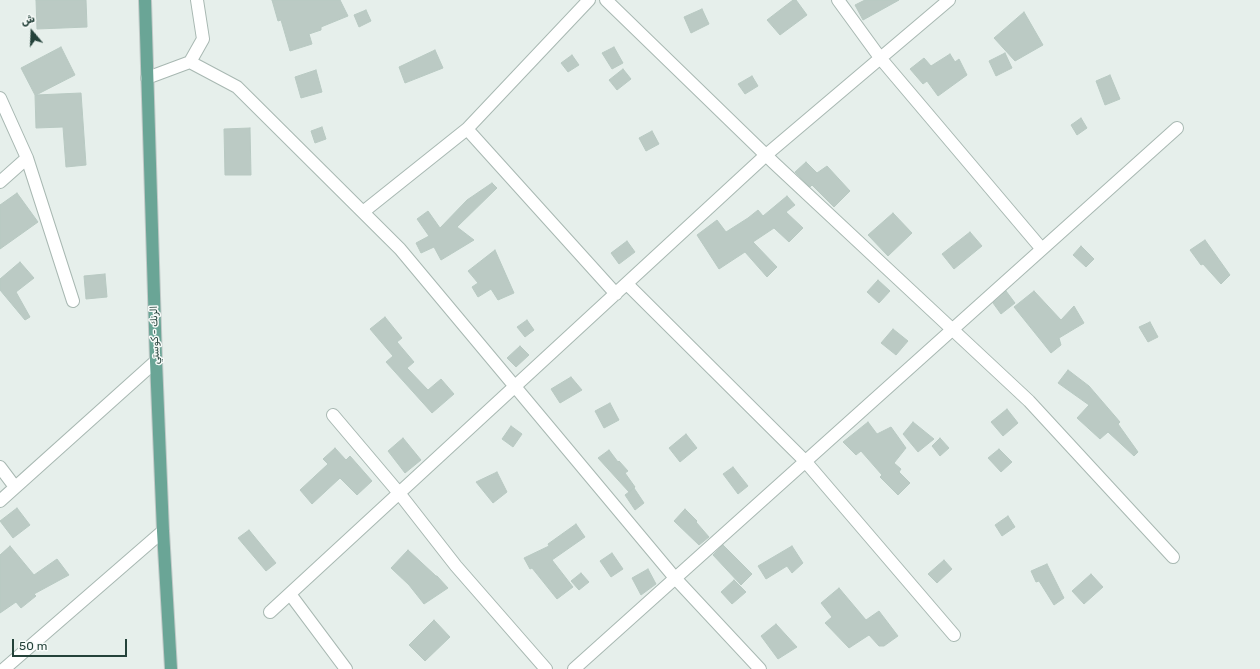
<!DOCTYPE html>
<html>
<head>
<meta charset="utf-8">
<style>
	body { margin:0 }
	#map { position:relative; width:1260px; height:669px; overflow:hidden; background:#e6efeb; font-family:Rubik,"Noto Naskh Arabic",sans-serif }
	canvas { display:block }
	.north { position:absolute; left:12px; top:12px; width:40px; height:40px; -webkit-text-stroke:3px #f7fbf9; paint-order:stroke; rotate:341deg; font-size:11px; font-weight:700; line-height:16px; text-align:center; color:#24423a }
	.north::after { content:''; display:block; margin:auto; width:14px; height:18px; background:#24423a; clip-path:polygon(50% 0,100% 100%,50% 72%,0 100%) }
	.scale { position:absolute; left:12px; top:639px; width:115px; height:18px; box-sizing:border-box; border:2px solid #24423a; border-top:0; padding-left:5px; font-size:12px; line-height:14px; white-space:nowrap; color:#24423a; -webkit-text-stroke:3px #f7fbf9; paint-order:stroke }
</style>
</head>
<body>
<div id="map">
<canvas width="1260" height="669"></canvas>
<div class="north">ش</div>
<div class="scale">50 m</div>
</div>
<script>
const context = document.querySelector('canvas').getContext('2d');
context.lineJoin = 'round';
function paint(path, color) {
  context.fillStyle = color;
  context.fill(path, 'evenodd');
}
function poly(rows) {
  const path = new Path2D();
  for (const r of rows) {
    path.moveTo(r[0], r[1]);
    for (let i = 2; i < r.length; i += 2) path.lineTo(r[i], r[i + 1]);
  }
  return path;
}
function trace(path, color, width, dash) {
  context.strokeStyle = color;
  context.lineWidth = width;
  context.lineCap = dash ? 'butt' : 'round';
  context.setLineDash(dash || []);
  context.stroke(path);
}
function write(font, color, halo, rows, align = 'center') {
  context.font = font + ' Rubik,"Noto Naskh Arabic",sans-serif';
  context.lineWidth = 3;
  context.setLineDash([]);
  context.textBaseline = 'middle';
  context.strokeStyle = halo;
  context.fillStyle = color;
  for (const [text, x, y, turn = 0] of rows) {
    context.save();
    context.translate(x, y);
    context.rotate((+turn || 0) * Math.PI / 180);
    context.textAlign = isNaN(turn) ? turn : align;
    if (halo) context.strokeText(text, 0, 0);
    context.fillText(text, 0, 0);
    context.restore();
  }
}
const building = poly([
	[36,0,86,0,87,27,37,29,36,0],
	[272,0,340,0,348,16,321,27,321,30,309,34,312,44,290,51,281,20,278,21,272,0],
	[793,0,796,0,807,15,780,35,767,20,793,0],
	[865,0,899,0,863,20,855,5,865,0],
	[702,9,709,24,691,33,684,17,702,9],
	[366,10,371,21,359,27,354,15,366,10],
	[1024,12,1043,45,1015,61,994,38,1024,12],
	[61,47,75,75,36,95,81,93,86,165,66,167,63,127,36,128,35,95,21,68,61,47],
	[614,47,623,63,612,69,602,53,614,47],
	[435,50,443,68,405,83,399,67,435,50],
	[1005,53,1012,68,996,76,989,61,1005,53],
	[950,54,955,62,959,59,967,75,938,96,927,81,923,84,910,69,924,58,931,66,950,54],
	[572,55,579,65,568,72,561,63,572,55],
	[623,69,631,79,617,90,609,80,623,69],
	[316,70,322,92,301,98,295,77,316,70],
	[1110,75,1120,99,1105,105,1096,81,1110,75],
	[752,76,758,86,745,94,738,84,752,76],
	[1081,118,1087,128,1077,135,1071,125,1081,118],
	[322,127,326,139,315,143,311,131,322,127],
	[250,128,251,175,225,175,224,129,250,128],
	[652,131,659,144,646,151,639,138,652,131],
	[806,162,817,173,827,166,850,191,834,207,812,185,810,187,795,172,806,162],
	[492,183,497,188,457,227,474,240,441,260,434,247,421,253,416,243,429,236,417,219,428,211,440,228,467,200,492,183],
	[17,193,38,222,0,249,0,205,17,193],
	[787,196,795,205,786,212,803,228,789,242,774,228,753,242,777,267,767,277,745,252,719,269,697,235,717,220,726,232,748,218,758,210,763,216,787,196],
	[893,213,912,233,888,256,868,235,893,213],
	[970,232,982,246,954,269,942,254,970,232],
	[1205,240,1230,275,1221,284,1203,264,1201,265,1190,250,1205,240],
	[627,241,635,252,619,264,611,253,627,241],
	[1081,246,1094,259,1086,267,1073,255,1081,246],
	[495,250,514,293,498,300,491,289,478,297,472,287,478,283,468,271,495,250],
	[20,262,34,278,16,292,30,317,25,320,0,290,0,279,20,262],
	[105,274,107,297,86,299,84,276,105,274],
	[878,280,890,291,879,303,867,292,878,280],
	[1006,291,1015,303,1001,314,993,303,1006,291],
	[1034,291,1061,320,1074,306,1084,323,1059,338,1061,345,1051,353,1014,307,1034,291],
	[385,317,402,338,397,342,414,362,407,368,428,390,441,379,454,394,432,413,386,362,393,356,370,329,385,317],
	[527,320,534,330,525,337,517,327,527,320],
	[1150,322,1158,337,1148,342,1139,327,1150,322],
	[893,329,908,341,896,355,881,343,893,329],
	[520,346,529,355,516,367,507,358,520,346],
	[1068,370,1089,386,1120,422,1118,424,1138,452,1134,456,1108,432,1100,439,1077,418,1089,405,1058,383,1068,370],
	[571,377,582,390,560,403,551,389,571,377],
	[610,403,619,420,604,428,595,411,610,403],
	[1007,409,1018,423,1003,436,991,422,1007,409],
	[868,422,877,434,891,427,906,448,894,463,901,469,899,472,910,483,898,495,880,477,882,475,861,451,856,455,843,442,868,422],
	[913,422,934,439,918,452,903,434,913,422],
	[511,426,522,434,513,447,502,439,511,426],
	[686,434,697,448,680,462,669,448,686,434],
	[403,438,421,460,405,473,388,451,403,438],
	[940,438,949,448,940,456,932,446,940,438],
	[335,448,346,460,350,456,372,481,357,495,340,478,312,504,300,490,328,464,323,459,335,448],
	[999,449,1012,462,1001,472,988,458,999,449],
	[609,450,618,462,619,461,628,471,625,473,635,487,629,492,598,458,609,450],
	[733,467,748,486,738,494,723,474,733,467],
	[497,472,507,492,493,503,476,482,497,472],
	[634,488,644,503,635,510,625,495,634,488],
	[17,508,30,525,13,538,0,521,17,508],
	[685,509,697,521,696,522,709,537,699,545,674,521,685,509],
	[1008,516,1015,527,1002,536,995,525,1008,516],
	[576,524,585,537,552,560,573,587,557,599,532,568,530,569,524,558,549,546,548,544,576,524],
	[249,530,276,563,266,571,238,538,249,530],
	[723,545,752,574,741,585,713,555,723,545],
	[10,546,34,575,57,559,69,575,34,594,36,596,21,608,16,602,0,613,0,555,10,546],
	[792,546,803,563,792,573,787,566,766,579,758,566,792,546],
	[408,550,436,576,437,576,448,588,424,604,409,585,391,568,408,550],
	[612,553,623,569,611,577,600,561,612,553],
	[944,560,952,569,937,583,928,574,944,560],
	[1047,564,1064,598,1054,605,1039,581,1036,582,1031,571,1047,564],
	[648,569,656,584,641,595,632,578,648,569],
	[581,573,589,582,579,590,571,581,581,573],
	[1091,574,1103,587,1084,604,1072,591,1091,574],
	[734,580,746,592,732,604,721,592,734,580],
	[839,588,866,620,879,611,898,636,884,646,879,646,869,635,849,648,825,623,832,617,821,603,839,588],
	[434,620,450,637,425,661,409,645,434,620],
	[776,624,797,647,778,659,761,636,776,624]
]);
const minor = poly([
	[606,0,774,163,1029,401,1173,557],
	[838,0,881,59,1041,248],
	[190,62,237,87,400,249,675,578,760,669],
	[147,78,190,62,203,39,197,0],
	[0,98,27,158,73,301],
	[467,129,616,294],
	[0,182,27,158],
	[363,212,467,129,589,0],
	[627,284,805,461,954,635],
	[333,415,399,493,456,566,546,669],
	[0,467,15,487],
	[0,501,156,361],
	[290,594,346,669],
	[270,612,766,155,949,0],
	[4,669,163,531],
	[574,669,1177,128]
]);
const major = poly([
	[145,0,156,361,163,531,171,669]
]);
const streetNames = [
	["الرنك - كوستي",155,335,-92]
];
paint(building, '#bbcac4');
trace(building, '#b8c9c2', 1);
trace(minor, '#a8b8b2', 14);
trace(major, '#c2cac8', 14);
trace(minor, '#fff', 12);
trace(major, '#6aa596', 12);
write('10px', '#24423a', '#f7fbf9', streetNames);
</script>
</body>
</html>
